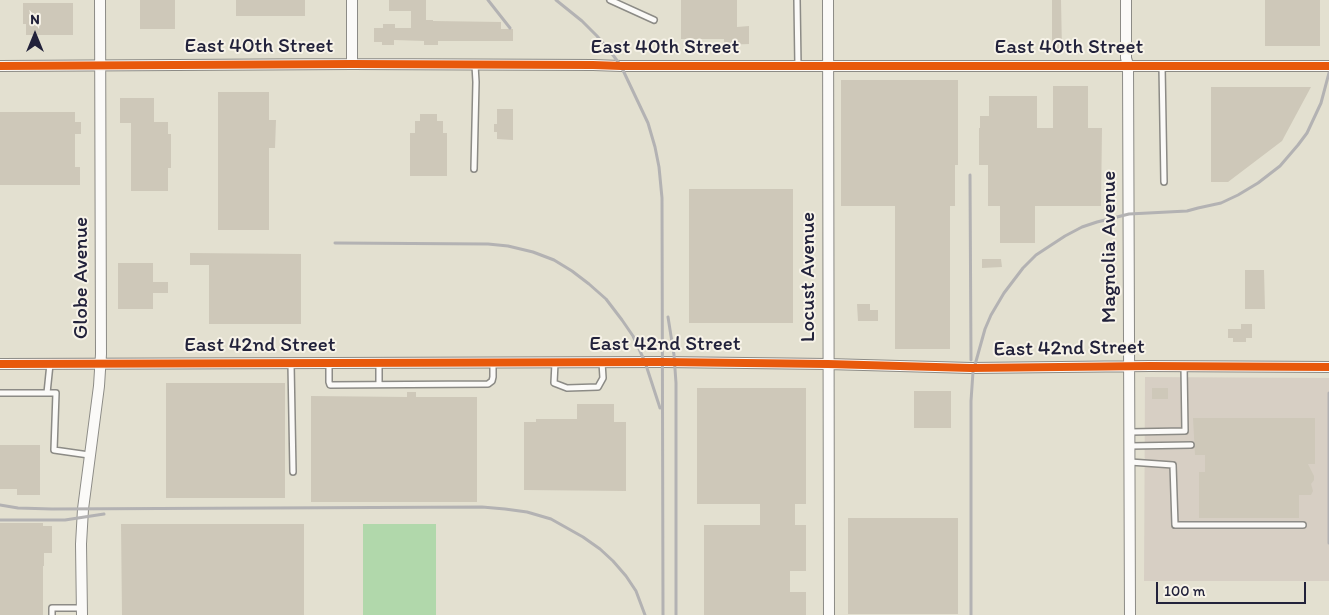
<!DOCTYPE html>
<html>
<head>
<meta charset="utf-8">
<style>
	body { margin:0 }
	#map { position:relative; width:1329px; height:615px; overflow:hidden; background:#e3e0d0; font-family:Itim,sans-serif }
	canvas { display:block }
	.north { position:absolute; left:10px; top:10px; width:50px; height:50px; -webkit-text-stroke:4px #f7f3e8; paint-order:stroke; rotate:0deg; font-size:14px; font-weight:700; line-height:20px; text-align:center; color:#22223b }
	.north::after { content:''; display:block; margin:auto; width:18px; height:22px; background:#22223b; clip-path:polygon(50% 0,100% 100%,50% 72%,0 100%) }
	.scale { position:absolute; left:1156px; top:582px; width:150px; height:22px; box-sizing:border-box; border:2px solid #22223b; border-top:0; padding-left:6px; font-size:15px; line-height:18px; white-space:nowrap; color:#22223b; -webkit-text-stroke:4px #f7f3e8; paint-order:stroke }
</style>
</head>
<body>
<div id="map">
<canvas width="1329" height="615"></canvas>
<div class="north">N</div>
<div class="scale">100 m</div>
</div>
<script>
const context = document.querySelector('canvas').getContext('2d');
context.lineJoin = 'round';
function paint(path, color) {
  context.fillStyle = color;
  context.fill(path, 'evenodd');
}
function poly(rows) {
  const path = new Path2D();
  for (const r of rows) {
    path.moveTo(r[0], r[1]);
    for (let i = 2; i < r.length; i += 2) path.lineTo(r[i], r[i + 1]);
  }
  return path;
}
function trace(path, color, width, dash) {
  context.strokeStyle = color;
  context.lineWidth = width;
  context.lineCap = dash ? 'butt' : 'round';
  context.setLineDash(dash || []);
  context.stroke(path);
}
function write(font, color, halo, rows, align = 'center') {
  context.font = font + ' Itim,sans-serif';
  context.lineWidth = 4;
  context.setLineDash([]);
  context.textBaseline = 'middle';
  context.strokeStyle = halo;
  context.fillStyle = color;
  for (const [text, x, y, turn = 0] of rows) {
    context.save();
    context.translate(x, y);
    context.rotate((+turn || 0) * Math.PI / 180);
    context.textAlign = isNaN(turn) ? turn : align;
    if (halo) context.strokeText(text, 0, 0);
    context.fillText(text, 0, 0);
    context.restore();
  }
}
const industrial = poly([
	[1145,377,1329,378,1329,581,1144,581]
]);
const green = poly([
	[363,524,436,524,436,615,363,615]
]);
const building = poly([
	[140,0,175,0,175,29,140,29],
	[236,0,305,0,305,16,236,16],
	[389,0,426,0,426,20,433,20,433,21,501,22,501,29,513,29,513,41,438,41,438,45,424,45,424,41,394,40,394,45,382,45,382,42,374,42,374,28,383,28,383,24,395,24,395,28,411,28,411,11,389,11],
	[681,0,737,0,737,27,749,26,749,44,724,45,724,39,681,39],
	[1052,0,1061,0,1062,50,1052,50],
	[1265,0,1320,0,1320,46,1265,46],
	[23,3,73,3,73,35,26,35,26,24,23,24],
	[841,80,958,80,958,165,955,165,955,206,950,206,950,349,895,349,895,206,841,206],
	[1053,86,1088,86,1088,128,1102,128,1101,206,1035,206,1035,243,1000,243,1000,206,988,206,988,165,979,165,979,128,980,128,980,116,989,116,989,96,1037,96,1037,128,1053,128],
	[1211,87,1311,87,1282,141,1228,182,1211,182],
	[218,92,269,92,269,120,276,120,275,148,269,148,269,230,218,230],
	[120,98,154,98,154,122,168,122,168,134,171,134,171,168,168,168,168,191,131,191,131,123,120,123],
	[497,109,513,109,513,140,497,139,497,132,494,132,494,124,497,124],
	[0,112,75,112,75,122,81,122,81,134,75,134,75,167,80,167,80,185,0,185],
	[420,114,437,114,437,121,443,121,443,133,447,133,447,176,410,176,410,133,415,133,415,121,420,121],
	[689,189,793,189,793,323,689,323],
	[190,253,301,254,301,324,209,324,209,265,190,265],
	[982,259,1001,259,1002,267,982,268],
	[118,263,153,263,153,282,168,282,168,293,153,293,153,309,118,309],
	[1245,270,1264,270,1265,309,1245,309],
	[857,304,870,304,870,310,878,310,878,321,858,321],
	[1241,324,1252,324,1252,338,1246,338,1246,342,1233,342,1233,338,1228,338,1228,329,1241,329],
	[166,383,285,383,285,498,166,498],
	[697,388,806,388,806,504,795,504,795,525,806,525,806,571,790,571,790,592,806,592,806,615,704,615,704,525,760,525,760,504,697,504],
	[1152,388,1168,388,1168,399,1152,399],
	[914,391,951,391,951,428,914,428],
	[407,392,416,392,416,397,477,397,477,502,311,502,311,396,407,397],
	[577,404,614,404,614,422,626,422,626,491,524,490,524,422,536,422,536,419,577,419],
	[1193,418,1315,418,1315,464,1308,464,1314,476,1314,480,1311,484,1313,491,1311,495,1299,495,1299,518,1199,518,1199,472,1205,472,1205,455,1195,455],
	[0,445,40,445,40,495,17,495,17,489,0,489],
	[848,518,958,518,958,614,848,614],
	[0,523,43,523,43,526,52,526,52,553,44,553,44,566,43,566,43,615,0,615],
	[121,524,304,524,304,615,122,615]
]);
const service = poly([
	[610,0,654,20],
	[797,0,798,66],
	[1162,66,1164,182],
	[474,169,476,82,475,65],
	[329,363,329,382,330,385,488,384,492,381,493,377,493,363],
	[555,363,554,383,567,388,598,387,603,378,602,362],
	[291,364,293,472],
	[379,384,379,363],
	[0,393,56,393,54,450,89,455],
	[47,393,50,364],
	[1130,432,1185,431,1184,366],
	[1130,446,1191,445],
	[1130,462,1173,465,1175,525,1303,525],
	[52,615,52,608,82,608]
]);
const minor = poly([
	[828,0,829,615],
	[1126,0,1126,58,1128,65,1130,615],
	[352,64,352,0],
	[0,66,352,64,593,65,621,66,1329,66],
	[0,364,663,362,828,364,971,368,1150,366,1329,367],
	[82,615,81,544,83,509,99,386,101,354,100,0]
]);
const rail = poly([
	[488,0,510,28],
	[556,0,582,21,597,36,610,51,621,66,648,123,655,147,659,167,662,198,663,615],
	[970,175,971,360],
	[335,243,488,244,508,246,533,252,554,260,572,271,589,284,606,299,622,320,633,336,645,362,660,408],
	[668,317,674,355,676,383,676,615],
	[1329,393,1329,543],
	[0,505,18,508,52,509,482,507,505,509,527,512,551,519,583,537,600,549,613,561,626,576,636,591,645,615],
	[0,520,65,520,104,514],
	[971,615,971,401,973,372,985,329,991,315,1004,293,1023,268,1036,255,1065,236,1082,227,1097,222,1129,214,1187,211,1198,208,1221,203,1238,195,1258,183,1280,166,1298,145,1307,133,1321,103,1329,73]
]);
const cycleway = poly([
	[0,66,352,64,593,65,621,66,1329,66],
	[0,364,663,362,828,364,971,368,1150,366,1329,367]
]);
const streetNames = [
	["East 40th Street",259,47],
	["East 40th Street",665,48],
	["East 40th Street",1069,48],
	["Magnolia Avenue",1110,247,-90],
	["Locust Avenue",809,277,-90],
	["Globe Avenue",82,278,-90],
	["East 42nd Street",665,345],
	["East 42nd Street",260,346],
	["East 42nd Street",1069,349,-1]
];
paint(industrial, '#d7cfc4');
paint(green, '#b1d8ab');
paint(building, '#cec8b9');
trace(service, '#8c8b86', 8);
trace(minor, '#8c8b86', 12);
trace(service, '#fbfaf8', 5);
trace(minor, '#fbfaf8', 10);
trace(rail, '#b3b2b3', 3);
trace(cycleway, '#e8590c', 8);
write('21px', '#22223b', '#f7f3e8', streetNames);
</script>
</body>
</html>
